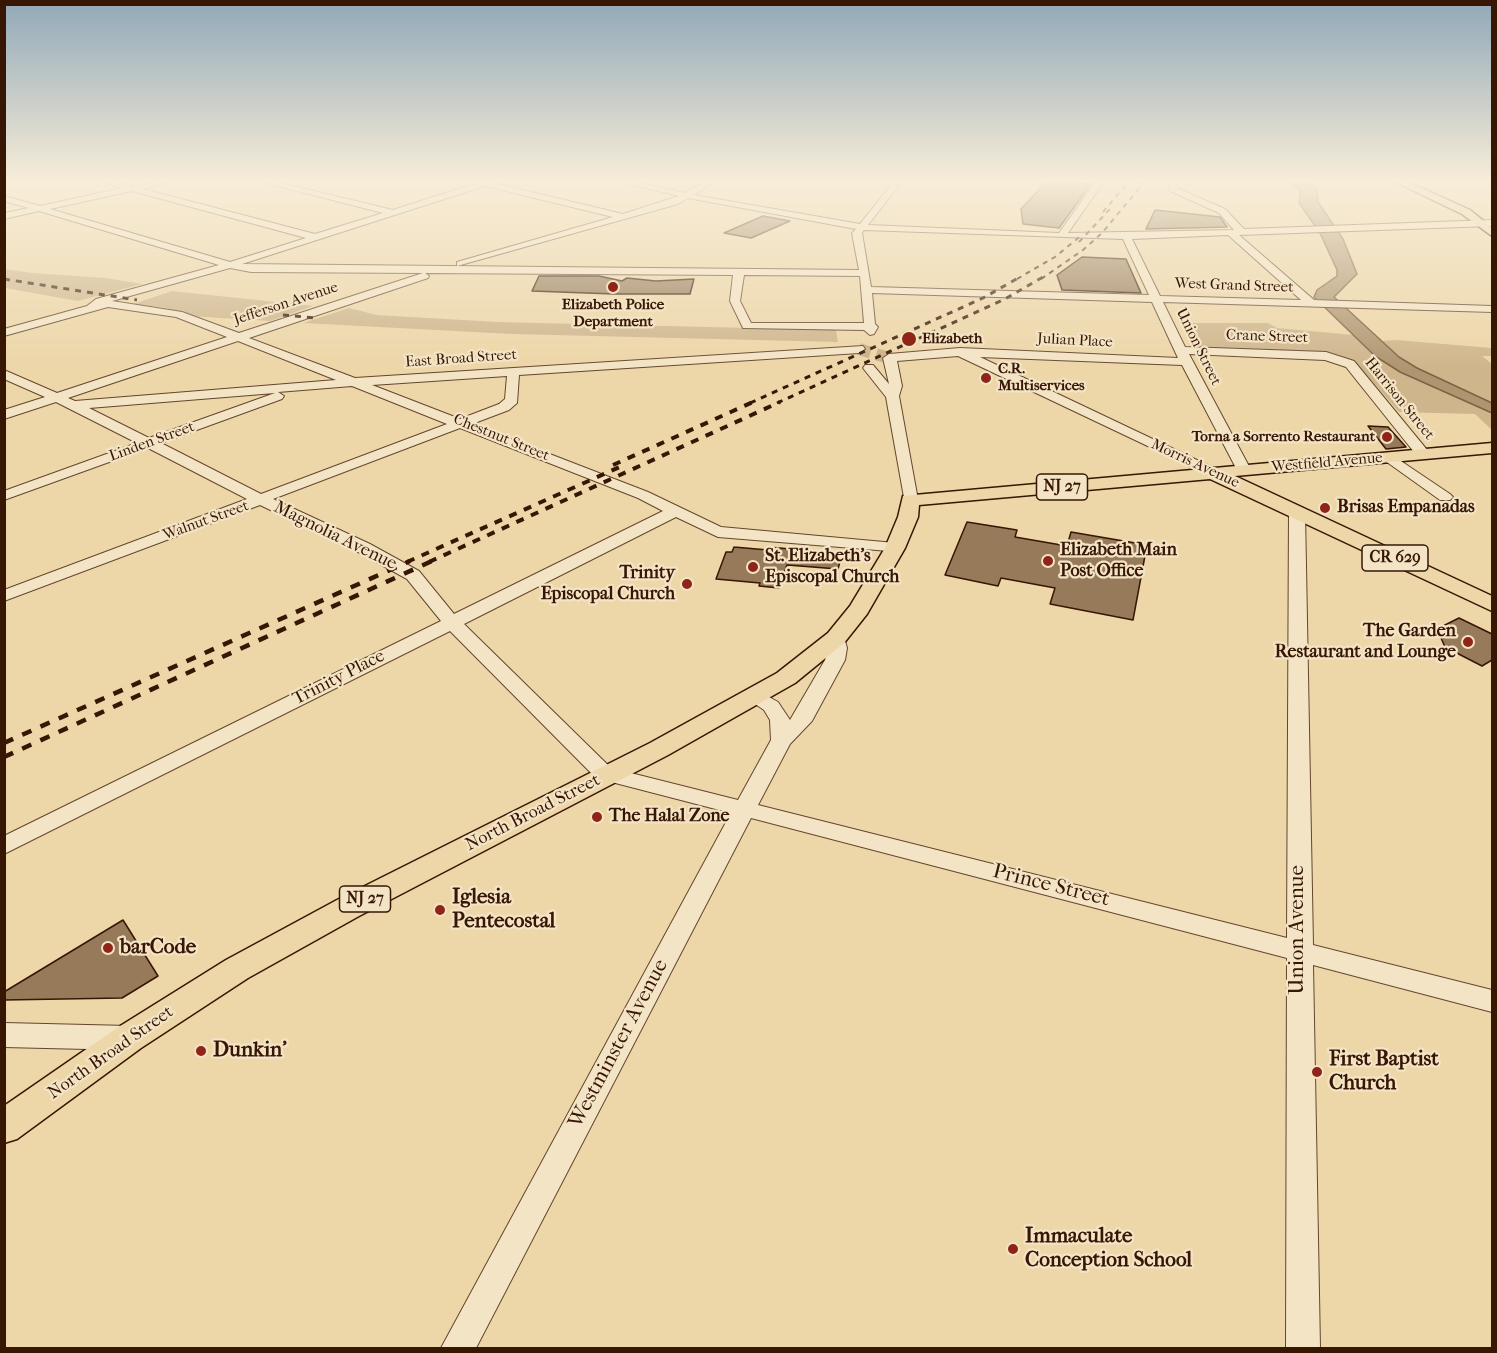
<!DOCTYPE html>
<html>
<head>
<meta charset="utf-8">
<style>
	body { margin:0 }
	#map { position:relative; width:1497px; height:1353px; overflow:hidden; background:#edd6a8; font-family:"IM FELL French Canon",serif }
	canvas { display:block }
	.frame { position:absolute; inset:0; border:6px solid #371604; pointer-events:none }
</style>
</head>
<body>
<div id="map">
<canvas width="1497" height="1353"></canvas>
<div class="frame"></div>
</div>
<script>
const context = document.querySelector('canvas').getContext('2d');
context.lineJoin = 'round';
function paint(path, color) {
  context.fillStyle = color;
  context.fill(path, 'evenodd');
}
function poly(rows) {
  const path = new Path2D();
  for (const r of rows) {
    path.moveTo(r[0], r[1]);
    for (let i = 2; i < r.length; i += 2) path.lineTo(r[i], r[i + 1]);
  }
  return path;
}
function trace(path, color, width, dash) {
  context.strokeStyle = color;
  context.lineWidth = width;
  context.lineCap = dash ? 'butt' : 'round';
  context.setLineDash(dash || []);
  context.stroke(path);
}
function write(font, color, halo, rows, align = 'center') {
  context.font = font + ' "IM FELL French Canon",serif';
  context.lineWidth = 4.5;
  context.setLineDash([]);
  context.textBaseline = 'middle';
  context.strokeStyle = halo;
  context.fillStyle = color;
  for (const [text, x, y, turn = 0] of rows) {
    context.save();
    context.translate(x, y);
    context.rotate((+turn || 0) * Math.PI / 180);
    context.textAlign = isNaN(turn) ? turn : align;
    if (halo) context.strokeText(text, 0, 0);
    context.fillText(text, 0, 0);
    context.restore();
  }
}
const green = poly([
	[4,269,32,273,106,278,142,284,78,301,5,288],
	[172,291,313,306,270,321,189,316,167,308,133,304],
	[349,308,377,315,497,322,836,330,838,342,512,334,303,323],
	[1180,323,1268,323,1277,328,1354,335,1375,356,1492,413,1492,430,1475,414,1399,412,1365,373,1347,358,1334,355,1199,349],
	[1396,340,1492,348,1492,356,1482,356,1492,364,1492,403,1417,368,1399,357,1382,341]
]);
const water = poly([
	[1284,180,1303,180,1317,190,1318,202,1343,239,1357,274,1334,297,1399,357,1417,368,1492,403,1492,413,1400,372,1375,356,1314,297,1317,290,1337,276,1337,270,1320,233,1299,203,1300,190,1284,180]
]);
const building = poly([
	[1048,180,1091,184,1059,228,1023,224,1021,209,1048,180],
	[1155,210,1220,217,1227,227,1146,229,1155,210],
	[763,216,790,221,751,238,724,233,763,216],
	[1082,257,1126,259,1141,293,1062,290,1057,275,1082,257],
	[539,276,599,276,622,281,627,278,656,281,694,279,690,294,614,294,532,291,539,276],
	[1368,426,1388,427,1406,447,1386,449,1368,426],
	[967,522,1017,530,1015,537,1067,546,1071,532,1147,545,1133,620,1050,604,1055,588,1001,578,998,586,945,575,967,522],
	[734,547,768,550,769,547,842,554,838,569,787,565,779,588,759,586,760,583,716,579,726,552,732,552,734,547],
	[1459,618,1492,634,1492,660,1482,666,1445,647,1437,629,1459,618],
	[123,920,158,976,122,998,4,1000,4,992,123,920]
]);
const minorTunnel = poly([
	[859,349,889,358]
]);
const minor = poly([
	[96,180,109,180,132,186,176,180,143,189,315,234,383,213,254,180,268,180,393,210,486,180,498,180,494,183,623,214,679,196,613,180,628,180,685,193,707,180,717,180,694,195,860,224,895,180,903,180,868,225,1059,233,1097,180,1105,180,1068,233,1234,230,1219,213,1170,191,1169,180,1183,180,1176,183,1177,188,1225,209,1244,229,1492,220,1492,226,1239,235,1314,300,1492,306,1492,312,1163,302,1185,347,1326,352,1354,361,1428,451,1430,454,1428,457,1423,458,1418,457,1346,367,1325,360,1189,354,1251,470,1244,474,1237,470,1182,365,980,357,1218,470,1220,473,1218,476,1213,477,958,356,897,361,902,386,899,396,918,500,910,505,905,503,886,397,863,368,865,365,873,365,889,384,883,358,889,354,960,348,1178,358,1152,302,872,293,875,324,878,327,874,334,870,335,864,330,743,328,730,301,733,275,425,273,429,276,428,278,249,338,355,378,863,346,865,349,859,353,519,375,517,403,509,410,472,424,648,492,721,527,895,543,903,548,901,552,718,537,676,517,464,624,611,768,738,800,771,740,770,720,764,710,745,697,748,693,755,691,762,693,778,702,790,720,825,660,829,648,827,638,836,632,843,634,847,648,845,660,812,721,790,744,758,805,1287,938,1289,512,1297,507,1303,509,1305,512,1313,945,1492,990,1492,1012,1313,965,1320,1348,1286,1348,1287,958,751,818,476,1348,441,1348,731,813,596,778,450,631,4,854,4,836,441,621,407,579,358,552,260,505,4,601,4,590,247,499,148,448,4,500,4,491,137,443,56,402,4,419,4,410,45,397,4,379,4,370,57,393,227,337,176,317,108,307,4,336,4,329,87,306,96,299,219,265,39,211,4,219,4,213,29,208,4,201,4,196,40,206,122,188,96,180],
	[485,186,613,217,457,262,457,266,678,204,688,198,856,229,852,233,859,270,242,264,485,186],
	[132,191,306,238,230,262,50,209,132,191],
	[864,230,1123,239,1149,295,871,287,862,233,864,230],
	[1228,235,1301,300,1160,296,1132,239,1228,235],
	[230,268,251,272,423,273,239,333,182,312,112,301,230,268],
	[744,275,860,276,864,323,751,323,740,301,744,275],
	[238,341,336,380,75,401,68,398,238,341],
	[507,376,505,399,499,404,460,419,372,385,507,376],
	[352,386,447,424,261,494,161,443,282,399,284,396,278,392,352,386],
	[275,393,149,438,89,408,275,393],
	[460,428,638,498,663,511,454,614,419,571,370,544,273,499,460,428],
	[1389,453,1450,494,1453,497,1450,500,1440,500,1384,460,1382,457,1389,453],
	[4,1023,129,1026,139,1030,143,1038,139,1046,129,1050,4,1047,4,1023]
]);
const major = poly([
	[1391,180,1404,180,1470,210,1492,228,1492,236,1462,214,1391,180],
	[1492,443,1492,453,1235,476,1492,596,1492,611,1210,479,919,505,918,517,905,548,867,614,844,643,795,683,668,755,359,916,248,978,141,1048,17,1139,4,1143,4,1106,117,1028,226,960,337,900,650,743,777,673,828,633,850,606,885,548,898,517,903,496,1492,443]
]);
const railFar3 = poly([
	[1103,212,1130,180],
	[1079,242,1112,207],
	[1017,279,1055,257,1083,234],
	[1041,279,1083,250,1102,233,1146,180]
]);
const railFar2 = poly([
	[4,279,137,300],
	[283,315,316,318],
	[750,403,983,298,1020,277],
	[777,403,1005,299,1043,277]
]);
const railFar1 = poly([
	[613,465,753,402],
	[407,562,622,466],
	[429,562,780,402]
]);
const rail = poly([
	[4,743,410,561],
	[4,757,432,561]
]);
const markers = [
	[613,287,6,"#8f2418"],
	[909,339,8,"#8f2418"],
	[986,378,6,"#8f2418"],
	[1387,437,6,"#8f2418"],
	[1325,508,6,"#8f2418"],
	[1048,561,6,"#8f2418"],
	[753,567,6,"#8f2418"],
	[687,584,6,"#8f2418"],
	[1468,642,6,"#8f2418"],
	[597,817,6,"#8f2418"],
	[440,910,6,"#8f2418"],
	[108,948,6,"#8f2418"],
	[201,1051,6,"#8f2418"],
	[1317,1072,6,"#8f2418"],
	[1013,1249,6,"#8f2418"]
];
const farStreetnames = [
	["West Grand Street",1234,286,2],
	["Jefferson Avenue",286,304,-18],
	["Crane Street",1267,337,2],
	["Julian Place",1075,341,3],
	["Union Street",1198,347,64],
	["East Broad Street",461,359,-4],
	["Harrison Street",1399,399,51],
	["Chestnut Street",501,438,22],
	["Linden Street",152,442,-20],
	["Westfield Avenue",1327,463,-5],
	["Morris Avenue",1195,464,25],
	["Walnut Street",206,521,-20]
];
const farPoinames = [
	["Elizabeth Police",613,305,"center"],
	["Department",613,322,"center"],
	["Elizabeth",922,339],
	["C.R.",998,369],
	["Multiservices",998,386],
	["Torna a Sorrento Restaurant",1375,437,"right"]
];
const shields = [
	[1062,487,51],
	[1395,558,66],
	[365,899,51]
];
const shieldNames = [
	["NJ 27",1062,487],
	["CR 629",1395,558],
	["NJ 27",365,899]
];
const poiNames = [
	["Brisas Empanadas",1337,508],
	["Elizabeth Main",1060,551],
	["Post Office",1060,572],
	["St. Elizabeth's",765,557],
	["Episcopal Church",765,578],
	["Trinity",675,574,"right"],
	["Episcopal Church",675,595,"right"],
	["The Garden",1456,632,"right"],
	["Restaurant and Lounge",1456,653,"right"],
	["The Halal Zone",609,817]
];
const streetNames = [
	["Magnolia Avenue",335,536,26],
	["Trinity Place",339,678,-27],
	["North Broad Street",533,813,-27],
	["North Broad Street",111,1053,-35]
];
const nearStreetnames = [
	["Prince Street",1051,886,14],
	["Union Avenue",1298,930,-90],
	["Westminster Avenue",619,1044,-62]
];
const nearPoinames = [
	["Iglesia",452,898],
	["Pentecostal",452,922],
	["barCode",120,948],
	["Dunkin'",213,1051],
	["First Baptist",1329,1060],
	["Church",1329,1084],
	["Immaculate",1025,1237],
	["Conception School",1025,1261]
];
paint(green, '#ceb58c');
paint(water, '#af9570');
trace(water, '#7f6245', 1.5);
paint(building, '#967a59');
trace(building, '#371604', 1.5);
trace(minorTunnel, '#c9b087', 12, [12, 6]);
trace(minor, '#64462d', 2);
trace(major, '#371604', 3);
paint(minor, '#f3e4c6');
paint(major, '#edd6a8');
trace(railFar3, '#371604', 2, [5, 5]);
trace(railFar2, '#371604', 3, [6, 6]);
trace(railFar1, '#371604', 4, [8, 8]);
trace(rail, '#371604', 4.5, [10, 10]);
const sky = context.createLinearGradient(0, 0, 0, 369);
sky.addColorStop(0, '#91a8b8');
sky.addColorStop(0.49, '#f7edd8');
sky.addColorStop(1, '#f7edd800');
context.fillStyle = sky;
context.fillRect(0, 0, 1497, 369);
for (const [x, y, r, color] of markers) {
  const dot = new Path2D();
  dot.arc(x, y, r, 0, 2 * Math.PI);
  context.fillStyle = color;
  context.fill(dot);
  trace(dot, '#f3e4c6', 2);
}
write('15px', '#371604', '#f3e4c6', farStreetnames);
write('bold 15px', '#371604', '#f3e4c6', farPoinames, 'left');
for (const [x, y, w] of shields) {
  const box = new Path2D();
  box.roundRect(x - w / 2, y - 13, w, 26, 4.5);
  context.fillStyle = '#f3e4c6';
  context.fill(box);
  trace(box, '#371604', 1.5);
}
write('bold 16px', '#371604', null, shieldNames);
write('bold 18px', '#371604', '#f3e4c6', poiNames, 'left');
write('18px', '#371604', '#f3e4c6', streetNames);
write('21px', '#371604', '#f3e4c6', nearStreetnames);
write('bold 21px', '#371604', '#f3e4c6', nearPoinames, 'left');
</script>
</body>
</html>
